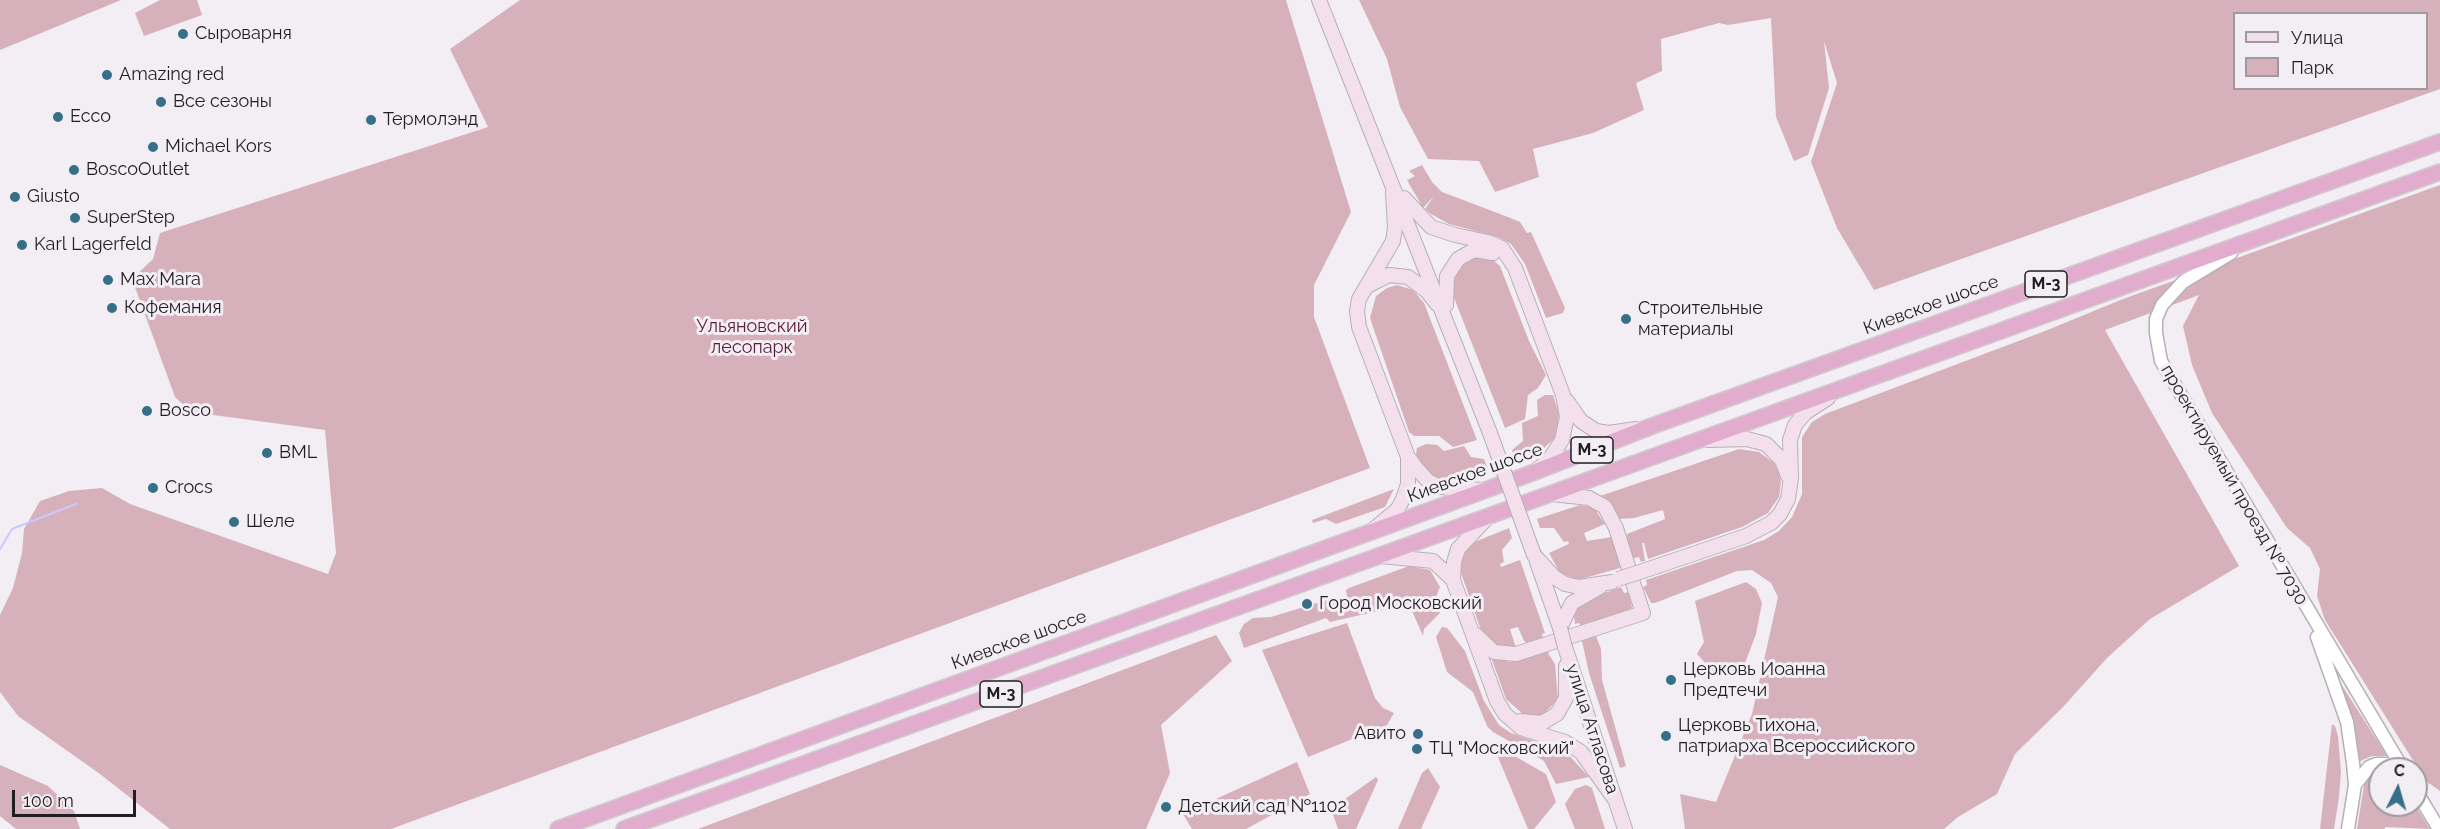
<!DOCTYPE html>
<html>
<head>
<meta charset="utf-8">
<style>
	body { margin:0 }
	#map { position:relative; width:2440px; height:829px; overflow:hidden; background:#f3edf4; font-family:Raleway,sans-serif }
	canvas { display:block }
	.legend { position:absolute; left:2233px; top:12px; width:195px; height:78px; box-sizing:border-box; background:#f3edf4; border:2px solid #9f9a9f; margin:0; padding:8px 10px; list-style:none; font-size:18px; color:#201e20 }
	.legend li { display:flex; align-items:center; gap:12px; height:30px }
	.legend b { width:30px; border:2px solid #9f9a9f }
	.north { position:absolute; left:2368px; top:757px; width:60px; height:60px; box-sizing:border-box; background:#f3edf4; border:2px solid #9f9a9f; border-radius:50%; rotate:5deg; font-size:16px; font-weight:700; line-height:24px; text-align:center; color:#201e20 }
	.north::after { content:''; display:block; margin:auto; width:21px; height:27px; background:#356f88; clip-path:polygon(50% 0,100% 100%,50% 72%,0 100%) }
	.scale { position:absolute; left:12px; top:790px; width:124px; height:27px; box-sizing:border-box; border:3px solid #201e20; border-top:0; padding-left:8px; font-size:18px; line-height:21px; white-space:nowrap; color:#201e20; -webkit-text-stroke:4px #f3edf4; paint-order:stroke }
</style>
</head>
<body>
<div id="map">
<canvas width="2440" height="829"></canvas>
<ul class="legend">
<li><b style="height:8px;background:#f4e0ed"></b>Улица</li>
<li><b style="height:16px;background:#d6b1bb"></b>Парк</li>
</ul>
<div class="north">С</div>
<div class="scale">100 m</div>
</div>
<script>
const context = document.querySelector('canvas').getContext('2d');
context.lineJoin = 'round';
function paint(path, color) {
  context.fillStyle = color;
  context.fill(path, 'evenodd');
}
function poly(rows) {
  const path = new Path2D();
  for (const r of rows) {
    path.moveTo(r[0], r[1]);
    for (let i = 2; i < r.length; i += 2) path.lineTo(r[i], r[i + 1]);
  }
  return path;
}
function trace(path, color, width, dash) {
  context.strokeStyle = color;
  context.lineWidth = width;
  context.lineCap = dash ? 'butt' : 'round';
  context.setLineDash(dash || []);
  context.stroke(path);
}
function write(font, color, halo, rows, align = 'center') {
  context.font = font + ' Raleway,sans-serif';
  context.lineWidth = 6;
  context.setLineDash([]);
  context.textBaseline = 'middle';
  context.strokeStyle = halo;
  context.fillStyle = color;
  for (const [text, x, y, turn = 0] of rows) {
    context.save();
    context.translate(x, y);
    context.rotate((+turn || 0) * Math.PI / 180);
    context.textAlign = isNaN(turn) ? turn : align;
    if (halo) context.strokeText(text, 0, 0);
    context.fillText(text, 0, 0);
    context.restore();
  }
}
const green = poly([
	[0,0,121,0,0,50],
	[160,0,197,0,202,15,144,36,135,13],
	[520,0,1286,0,1351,212,1314,285,1314,317,1370,468,391,829,170,829,100,774,18,716,0,692,0,615,13,588,22,553,24,529,40,501,69,491,102,488,130,504,328,574,336,553,325,430,191,412,175,397,132,279,153,259,160,233,488,127,450,49],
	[1359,0,2440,0,2440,89,1874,290,1837,228,1811,162,1837,83,1824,41,1829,88,1808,155,1794,161,1776,117,1771,18,1728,25,1719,23,1661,39,1662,71,1636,83,1644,110,1593,133,1533,149,1539,177,1495,192,1479,161,1428,159,1400,107,1387,59],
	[2234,14,2426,14,2426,88,2234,88],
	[1422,165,1432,182,1442,192,1508,217,1520,222,1527,233,1531,232,1565,308,1563,313,1546,318,1525,264,1511,244,1498,237,1449,224,1431,214,1425,209,1434,196,1423,208,1407,180,1415,176,1409,171],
	[2440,185,2440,791,2426,781,2325,620,2317,596,2320,569,2310,548,2287,528,2212,413,2192,365,2183,326,2199,295,2105,330,2239,566,2150,619,2107,658,2063,707,2015,754,1997,794,1958,817,1944,829,1685,829,1680,794,1716,802,1752,714,1778,597,1771,583,1752,570,1737,571,1655,603,1651,603,1643,587,1647,585,1646,580,1764,540,1779,531,1792,517,1802,494,1802,437,1812,422,1825,414,2045,331,2123,299],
	[1475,256,1491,258,1500,266,1529,341,1546,375,1538,388,1528,395,1525,419,1505,428,1451,290,1460,264],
	[1397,285,1413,290,1424,303,1477,440,1453,447,1439,436,1414,436,1409,432,1370,318,1376,296,1387,288],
	[1545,395,1553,395,1559,414,1557,436,1544,448,1515,459,1512,450,1523,441,1522,423,1538,416,1537,400],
	[1426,444,1437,445,1444,451,1464,446,1471,457,1484,459,1488,469,1452,481,1437,479,1422,466,1416,454,1417,448],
	[1739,449,1759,452,1774,463,1779,472,1781,482,1779,497,1768,513,1742,527,1648,559,1644,543,1642,543,1645,561,1641,562,1639,557,1634,558,1628,546,1627,534,1665,519,1663,510,1634,518,1619,519,1600,496],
	[1394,489,1385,507,1336,524,1326,519,1313,523,1312,520],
	[1580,505,1594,508,1605,524,1584,533,1587,541,1612,537,1620,568,1578,580,1560,573,1549,553,1569,544,1568,541,1564,542,1554,528,1540,528,1537,519],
	[1509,528,1512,538,1502,550,1504,562,1500,564,1501,567,1520,560,1545,633,1542,634,1543,639,1527,643,1524,641,1518,627,1510,629,1516,648,1496,646,1482,633,1461,573,1460,564,1468,547,1477,541],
	[1409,566,1430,570,1440,587,1436,597,1440,613,1424,629,1423,636,1409,604,1330,622,1326,618,1244,648,1239,633,1244,624,1253,618,1271,617,1327,600,1340,603,1347,597,1346,590,1349,588],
	[1746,582,1756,589,1762,603,1756,634,1744,666,1732,677,1717,676,1697,654,1704,642,1695,601],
	[1621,587,1624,593,1629,592,1632,608,1597,622,1581,626,1579,623,1575,624,1574,616,1579,607,1596,596],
	[1347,623,1375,698,1383,708,1394,713,1387,725,1308,757,1262,650],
	[1442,627,1447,628,1465,651,1484,701,1499,725,1511,733,1566,752,1589,777,1556,784,1544,761,1493,732,1487,726,1473,692,1447,672,1436,637],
	[1216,635,1232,661,1161,725,1170,773,1146,829,698,829],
	[1596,636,1601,649,1602,680,1626,766,1620,768,1589,673,1582,641],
	[1550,650,1548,653,1555,664,1558,699,1543,715,1525,716,1506,699,1491,657,1510,662],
	[2334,673,2387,756,2372,756,2358,762],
	[2332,724,2335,726,2338,736,2341,772,2339,797,2334,829,2320,829],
	[1506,751,1546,774,1556,802,1534,829,1528,829,1498,757],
	[1297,762,1310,794,1246,829,1192,829,1183,814],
	[0,765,48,786,74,811,80,829,16,829,0,816],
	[1428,768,1440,787,1421,829,1398,829,1422,773],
	[2380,769,2380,805,2415,805,2430,829,2385,827,2385,829,2357,829,2365,779],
	[1376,777,1378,780,1356,829,1338,829,1331,809],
	[1586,785,1592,788,1605,829,1575,829,1565,804,1575,789]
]);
const stream = poly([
	[0,549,12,529,76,504]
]);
const tertiary = poly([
	[2231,253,2183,282,2162,305,2156,319,2156,333,2161,361,2403,769],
	[2317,637,2347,722,2353,763,2355,785,2348,829],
	[2355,785,2369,767,2376,764,2394,764,2400,769],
	[2416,791,2439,829]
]);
const secondary = poly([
	[1319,0,1490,433],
	[1393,192,1395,228,1393,241,1359,299,1357,311,1359,327,1408,457,1417,469,1428,481,1440,487,1482,490],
	[1404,198,1431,227,1455,235,1488,242,1502,248,1515,268,1563,395,1567,417,1562,440,1549,460,1538,469],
	[1369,285,1389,275,1408,277,1427,291,1437,304],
	[1446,305,1447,276,1458,259,1474,250,1493,253],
	[1567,401,1581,421,1596,431,1609,433,1636,429],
	[1708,440,1747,439,1766,444,1782,460,1788,476],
	[1552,494,1589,498,1605,507,1616,528,1628,566],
	[1488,517,1458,549,1454,562,1453,580,1497,701,1505,714,1521,728,1565,742,1581,752,1616,801],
	[1374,529,1397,510,1403,499,1408,484,1408,457],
	[1534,555,1554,577,1565,584,1579,587,1612,582],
	[1381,556,1433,561,1453,580],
	[1537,562,1560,628],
	[1643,571,1746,536,1771,523,1780,514,1788,499,1791,478,1790,440,1795,425,1805,413,1828,398],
	[1560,628,1572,603,1600,587],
	[1475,634,1494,652,1516,654,1643,613,1633,583],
	[1565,647,1625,829],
	[1520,721,1542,723,1557,714,1566,698,1566,666]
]);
const trunk = poly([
	[558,829,1532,473,1652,426,2440,142],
	[624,829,2440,172]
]);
const secondaryBridge = poly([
	[1490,433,1534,555],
	[1618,579,1643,571],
	[1560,628,1565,647]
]);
const markers = [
	[183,34,6,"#356f88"],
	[107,75,6,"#356f88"],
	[161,102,6,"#356f88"],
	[58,117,6,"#356f88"],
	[371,120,6,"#356f88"],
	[153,147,6,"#356f88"],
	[74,170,6,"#356f88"],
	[15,197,6,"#356f88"],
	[75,218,6,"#356f88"],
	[22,245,6,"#356f88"],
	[108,280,6,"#356f88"],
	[112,308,6,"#356f88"],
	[1626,319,6,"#356f88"],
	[147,411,6,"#356f88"],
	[267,453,6,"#356f88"],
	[153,488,6,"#356f88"],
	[234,522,6,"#356f88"],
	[1307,604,6,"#356f88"],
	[1671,680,6,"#356f88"],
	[1418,734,6,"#356f88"],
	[1666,736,6,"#356f88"],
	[1417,749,6,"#356f88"],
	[1166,807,6,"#356f88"]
];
const shields = [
	[2046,284,42],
	[1592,450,42],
	[1001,694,42]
];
const shieldNames = [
	["М-3",2046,284],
	["М-3",1592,450],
	["М-3",1001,694]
];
const poiNames = [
	["Сыроварня",195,34],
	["Amazing red",119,75],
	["Все сезоны",173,102],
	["Ecco",70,117],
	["Термолэнд",383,120],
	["Michael Kors",165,147],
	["BoscoOutlet",86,170],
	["Giusto",27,197],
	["SuperStep",87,218],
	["Karl Lagerfeld",34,245],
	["Max Mara",120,280],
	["Кофемания",124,308],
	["Строительные",1638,309],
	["материалы",1638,330],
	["Bosco",159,411],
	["BML",279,453],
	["Crocs",165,488],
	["Шеле",246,522],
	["Город Московский",1319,604],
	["Церковь Иоанна",1683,670],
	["Предтечи",1683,691],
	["Церковь Тихона,",1678,726],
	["патриарха Всероссийского",1678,747],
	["Авито",1406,734,"right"],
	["ТЦ \"Московский\"",1429,749],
	["Детский сад №1102",1178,807]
];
const streetNames = [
	["Киевское шоссе",1931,305,-20],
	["Киевское шоссе",1475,473,-20],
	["проектируемый проезд № 7030",2234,485,60],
	["Киевское шоссе",1019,640,-20],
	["улица Атласова",1592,729,72]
];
const parkNames = [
	["Ульяновский",752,327],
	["лесопарк",752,348]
];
paint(green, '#d6b1bb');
trace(stream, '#cac9fc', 2);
trace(tertiary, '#b5b0b6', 15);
trace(secondary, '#b5b0b6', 16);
trace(trunk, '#cecece', 18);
trace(tertiary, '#fff', 12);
trace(secondary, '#f4e0ed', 14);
trace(trunk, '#e2accf', 15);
trace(secondaryBridge, '#b5b0b6', 16, []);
trace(secondaryBridge, '#f4e0ed', 14);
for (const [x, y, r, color] of markers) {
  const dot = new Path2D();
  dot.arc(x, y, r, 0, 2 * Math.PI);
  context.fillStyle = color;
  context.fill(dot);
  trace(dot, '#f3edf4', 2);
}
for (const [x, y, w] of shields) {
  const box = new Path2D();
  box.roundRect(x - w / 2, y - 13, w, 26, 4.5);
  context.fillStyle = '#f3edf4';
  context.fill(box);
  trace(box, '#201e20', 1.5);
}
write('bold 16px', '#201e20', null, shieldNames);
write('18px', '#201e20', '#f3edf4', poiNames, 'left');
write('18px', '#201e20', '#f3edf4', streetNames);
write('18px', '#5e1b36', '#f3edf4', parkNames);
</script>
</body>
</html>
